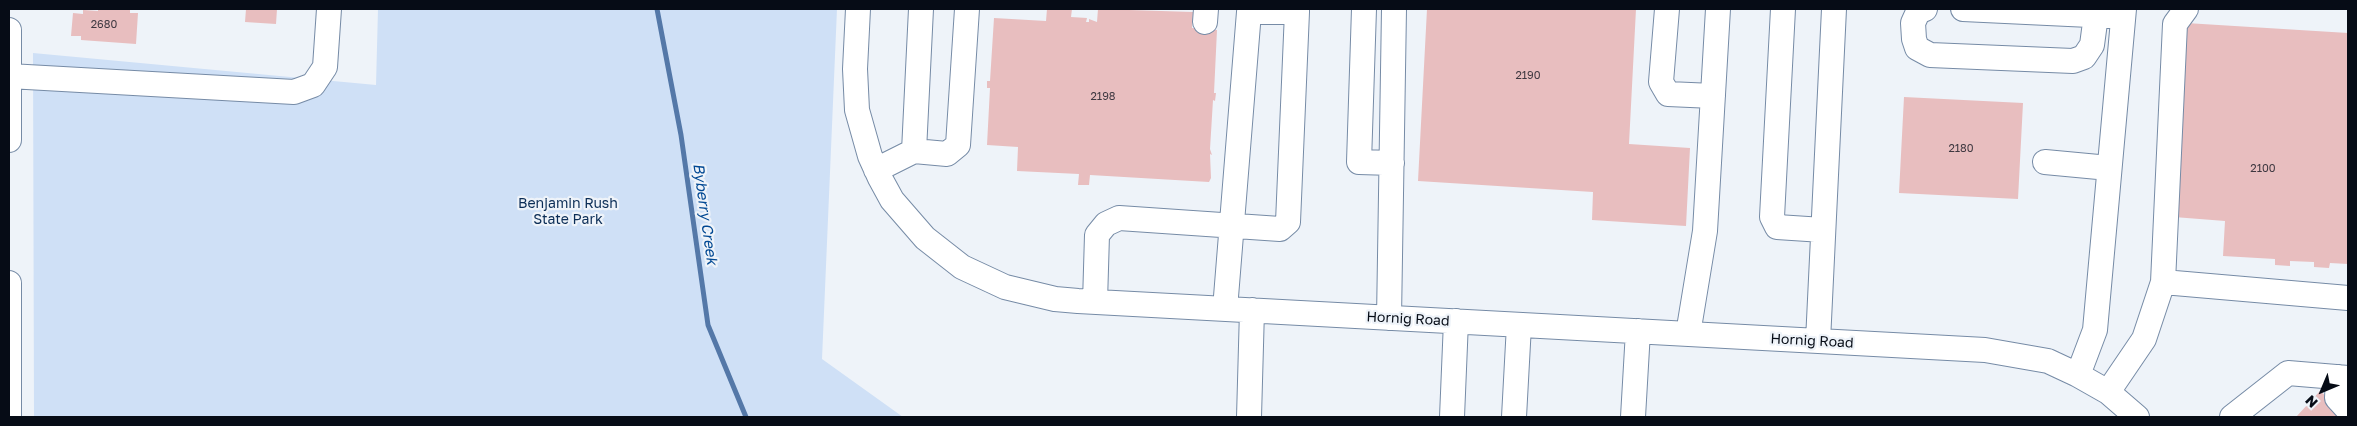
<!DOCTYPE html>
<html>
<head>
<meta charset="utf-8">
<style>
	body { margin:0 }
	#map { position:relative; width:2357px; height:426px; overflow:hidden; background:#eef3f9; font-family:"Golos Text",sans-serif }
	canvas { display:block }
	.frame { position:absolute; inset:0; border:10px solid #060c16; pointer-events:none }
	.north { position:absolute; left:2297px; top:366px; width:50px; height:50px; -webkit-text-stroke:4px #eef3f9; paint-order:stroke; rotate:225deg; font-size:14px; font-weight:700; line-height:20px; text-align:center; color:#060c16 }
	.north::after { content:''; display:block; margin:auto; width:18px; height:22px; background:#060c16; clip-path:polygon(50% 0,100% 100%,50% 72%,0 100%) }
</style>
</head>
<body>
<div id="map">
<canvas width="2357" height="426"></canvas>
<div class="frame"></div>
<div class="north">N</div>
</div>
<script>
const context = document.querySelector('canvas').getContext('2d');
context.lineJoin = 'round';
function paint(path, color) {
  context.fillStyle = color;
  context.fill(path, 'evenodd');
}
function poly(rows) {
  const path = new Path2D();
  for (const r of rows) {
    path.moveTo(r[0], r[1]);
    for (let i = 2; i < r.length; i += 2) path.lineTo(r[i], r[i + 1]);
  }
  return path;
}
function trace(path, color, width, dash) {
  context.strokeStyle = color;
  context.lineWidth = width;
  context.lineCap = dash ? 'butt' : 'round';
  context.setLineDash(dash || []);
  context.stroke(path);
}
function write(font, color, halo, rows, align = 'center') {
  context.font = font + ' "Golos Text",sans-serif';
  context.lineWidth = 4.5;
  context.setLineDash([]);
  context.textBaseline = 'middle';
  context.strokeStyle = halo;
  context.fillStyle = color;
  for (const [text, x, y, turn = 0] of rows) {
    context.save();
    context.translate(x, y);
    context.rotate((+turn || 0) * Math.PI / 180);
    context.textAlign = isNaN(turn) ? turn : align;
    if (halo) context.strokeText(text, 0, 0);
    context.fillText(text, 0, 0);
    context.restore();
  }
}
const green = poly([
	[378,9,837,9,822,359,903,417,34,417,33,53,376,85]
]);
const stream = poly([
	[657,9,681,135,708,325,746,417]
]);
const building = poly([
	[98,9,130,9,130,13,138,13,136,44,81,40,81,36,71,36,73,13,83,14,83,10,98,11],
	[246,9,277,9,276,24,245,22],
	[1047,9,1072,9,1071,17,1087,18,1086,22,1089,22,1089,19,1097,22,1098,9,1193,12,1192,28,1217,30,1214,93,1216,93,1215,101,1213,100,1210,149,1212,155,1210,154,1211,178,1209,182,1090,175,1089,185,1078,185,1079,174,1017,171,1018,147,987,145,990,88,987,88,987,81,990,81,994,18,1046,21],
	[1427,9,1636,9,1629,144,1690,148,1686,226,1592,220,1593,192,1418,181],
	[2186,23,2348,33,2348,264,2330,263,2329,268,2314,267,2314,262,2290,261,2290,266,2275,265,2275,259,2223,256,2225,221,2174,217],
	[1904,97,2023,103,2018,199,1899,193],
	[2320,391,2348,415,2348,417,2296,417]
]);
const minor = poly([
	[858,9,855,69,857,110,870,156,880,178,892,200,925,238,962,267,1005,287,1055,299,1078,301,1985,350,2048,361,2078,375,2108,392,2137,417],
	[1364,9,1359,162,1392,163],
	[1667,9,1661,82,1668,94,1713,96],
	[1783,9,1772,217,1777,227,1823,230],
	[1925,9,1918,12,1913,23,1914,39,1917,48,1930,55,2073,61,2084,57,2092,45,2096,15],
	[1963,9,2111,16],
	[1205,22,1206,9],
	[9,30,9,140],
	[9,76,294,92,313,85,325,67,329,9],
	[914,151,921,9],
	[2045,162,2109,168],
	[876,170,914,151,947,154,958,145,967,9],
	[2163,282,2348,298],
	[9,283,9,417],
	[1095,302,1097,235,1106,224,1119,218,1280,229,1288,222,1297,12],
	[1225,309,1249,12,1297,12,1297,9],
	[1389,318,1394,9],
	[1688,334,1705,231,1718,9],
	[1818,341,1834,9],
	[2078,375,2095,330,2124,9],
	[2338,377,2337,398,2348,410],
	[2108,392,2144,339,2163,282,2175,24,2186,9],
	[1249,417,1252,310],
	[1452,417,1456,321],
	[1514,417,1519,325],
	[1633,417,1638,331],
	[2232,417,2288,373,2348,378]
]);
const numberNames = [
	["2680",104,25],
	["2190",1528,76],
	["2198",1103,97],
	["2180",1961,149],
	["2100",2263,169]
];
const parkNames = [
	["Benjamin Rush",568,204],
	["State Park",568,220]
];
const streetNames = [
	["Hornig Road",1408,319,3],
	["Hornig Road",1812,341,3]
];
const waterNames = [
	["Byberry Creek",705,214,82]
];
paint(green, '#cfe0f6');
trace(stream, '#5478a8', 5);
paint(building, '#e8bebf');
trace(minor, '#768ba6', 26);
trace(minor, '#fff', 24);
write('11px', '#3e3840', null, numberNames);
write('14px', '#0b2d56', '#eef3f9', parkNames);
write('14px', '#060c16', '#eef3f9', streetNames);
write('italic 15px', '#004893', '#eef3f9', waterNames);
</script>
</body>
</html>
